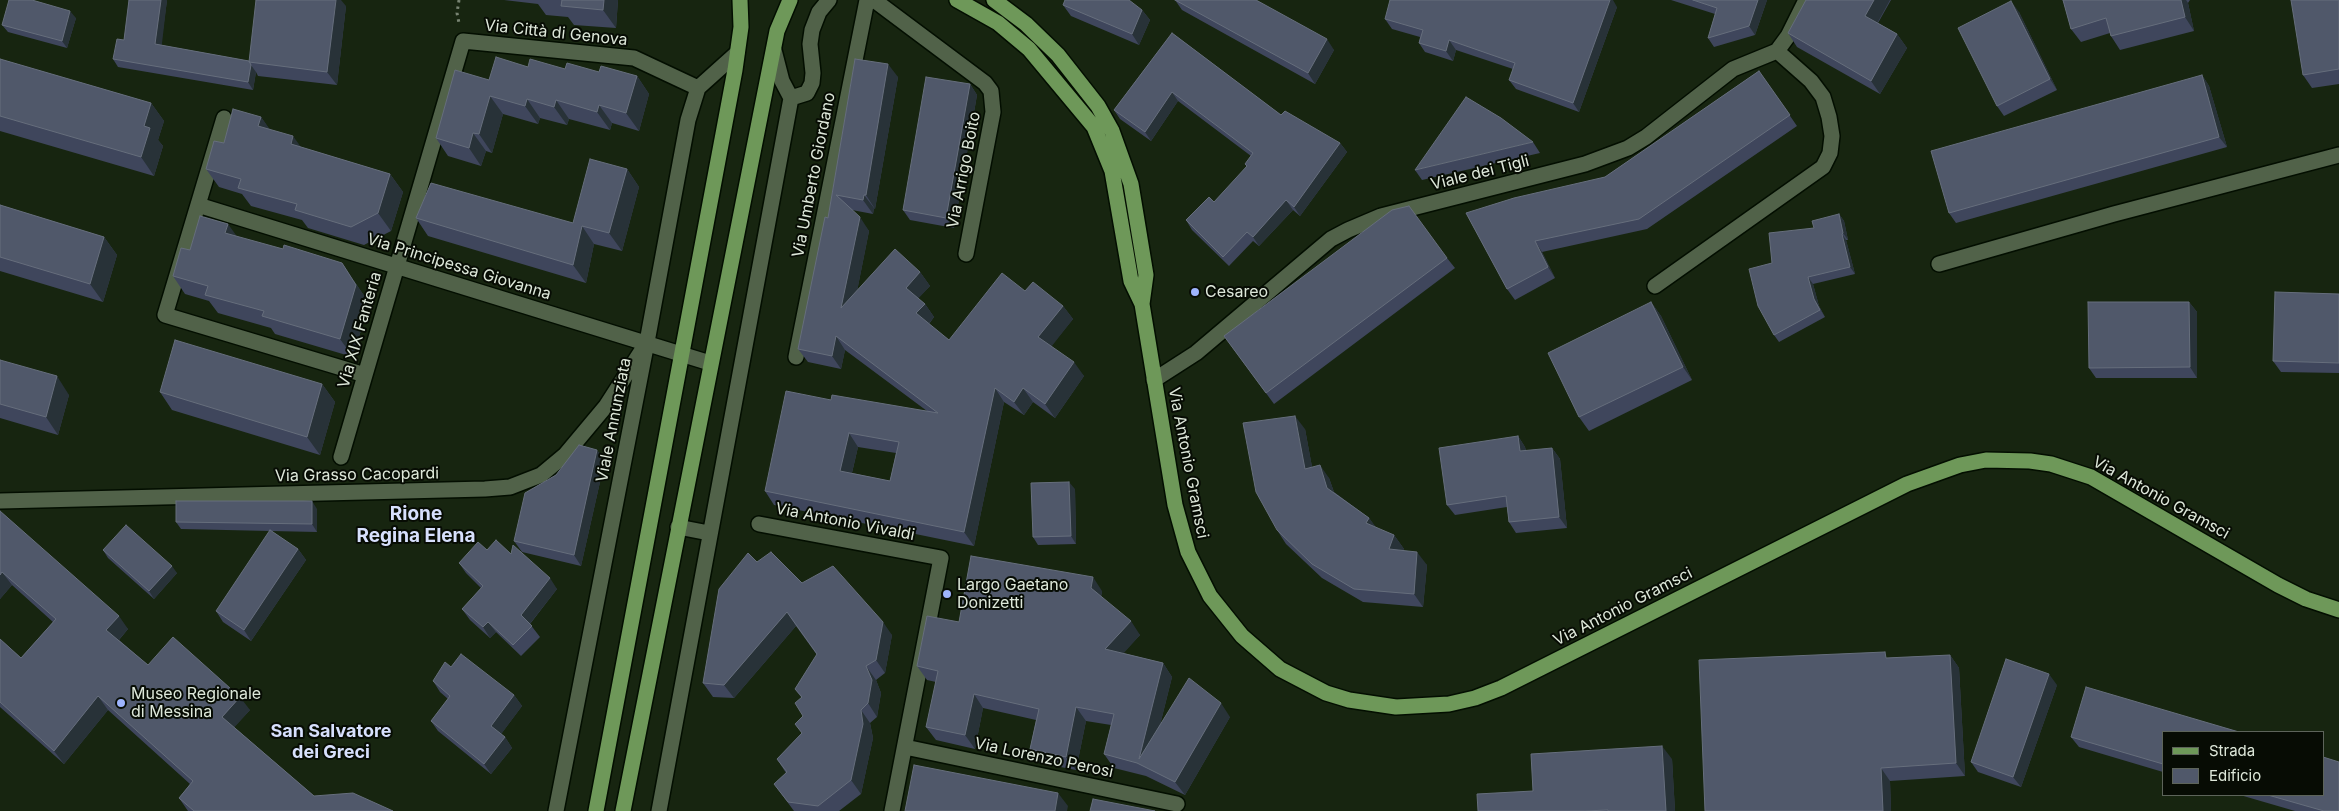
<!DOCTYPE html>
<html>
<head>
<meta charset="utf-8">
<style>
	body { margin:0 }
	#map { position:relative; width:2339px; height:811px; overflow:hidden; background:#172510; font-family:Inter,sans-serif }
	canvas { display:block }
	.legend { position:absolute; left:2162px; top:731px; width:162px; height:65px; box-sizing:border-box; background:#070c04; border:1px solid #5d645a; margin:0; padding:6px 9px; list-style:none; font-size:15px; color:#dee8da }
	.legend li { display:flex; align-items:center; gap:10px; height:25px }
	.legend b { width:25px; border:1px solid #5d645a }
</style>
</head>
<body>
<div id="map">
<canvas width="2339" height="811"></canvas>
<ul class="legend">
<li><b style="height:6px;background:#6e9859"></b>Strada</li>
<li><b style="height:14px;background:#50586a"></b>Edificio</li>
</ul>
</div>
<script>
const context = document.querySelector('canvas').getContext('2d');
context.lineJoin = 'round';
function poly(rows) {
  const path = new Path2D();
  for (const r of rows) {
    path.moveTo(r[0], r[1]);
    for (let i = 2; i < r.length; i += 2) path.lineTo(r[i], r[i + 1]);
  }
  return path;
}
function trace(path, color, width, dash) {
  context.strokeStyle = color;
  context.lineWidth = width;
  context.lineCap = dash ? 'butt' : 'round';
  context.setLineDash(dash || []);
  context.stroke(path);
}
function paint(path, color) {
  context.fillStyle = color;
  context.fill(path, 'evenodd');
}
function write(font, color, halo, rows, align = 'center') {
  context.font = font + ' Inter,sans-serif';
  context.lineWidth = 4;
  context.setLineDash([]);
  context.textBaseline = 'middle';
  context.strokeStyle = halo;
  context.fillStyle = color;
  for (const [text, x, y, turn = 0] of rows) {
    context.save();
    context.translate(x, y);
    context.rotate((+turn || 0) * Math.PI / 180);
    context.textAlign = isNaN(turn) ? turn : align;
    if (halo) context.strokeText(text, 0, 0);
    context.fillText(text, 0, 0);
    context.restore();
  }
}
const path = poly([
	[459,0,457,13,459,23]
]);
const minor = poly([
	[874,0,985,83,991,91,993,112,966,254],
	[791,98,807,93,812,83,813,73,810,44,812,30,819,12,829,0],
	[224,118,165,315,365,375],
	[198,205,710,363],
	[1939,264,2114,214,2339,155],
	[1655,286,1823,167,1830,153,1832,136,1829,117,1823,97,1811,81,1777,51],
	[796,357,867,0],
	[1154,380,1196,353,1331,239,1348,230,1381,216,1585,164,1628,148,1646,137,1733,69,1777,51,1788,36,1806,0],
	[341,457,463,41,634,58,698,88],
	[0,501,485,489,510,487,541,475,565,455,606,406,642,350],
	[759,524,941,558,892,811],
	[678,527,709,533],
	[905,747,1177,804],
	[556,811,647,342,688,120,698,88,737,53],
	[659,811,791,98,782,81,774,50]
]);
const major = poly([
	[957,0,998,23,1029,49,1094,127,1112,171,1131,281,1142,304,1175,505,1188,552,1210,596,1242,636,1280,669,1326,693,1349,700,1396,707,1449,704,1475,698,1501,688,1907,484,1960,465,1986,460,2030,461,2051,464,2091,477,2278,585,2306,599,2339,610],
	[994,0,1026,24,1058,55,1098,106,1112,131,1131,184,1146,275,1142,304],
	[596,811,735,70,741,27,740,0],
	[623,811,777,31,790,0]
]);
const wall = poly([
	[129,0,167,0,161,45,249,61,346,6,337,85,258,76,256,72,253,90,118,67,113,59,124,40],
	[504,0,618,0,616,28,574,25,568,17,546,15,538,4],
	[1175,0,1256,0,1334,50,1315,84,1182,10],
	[1671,0,1767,0,1755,35,1714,47,1708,38,1715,14],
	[1806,0,1891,0,1878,23,1897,34,1907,48,1880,94,1797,47,1788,33],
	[2063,0,2190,0,2188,3,2194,31,2120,50,2111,36,2110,33,2081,42,2071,29],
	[2339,0,2339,84,2312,88,2303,75],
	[1063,5,1142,10,1150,20,1139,45,1071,16],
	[1617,7,1579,112,1516,89,1509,80,1513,69,1456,50,1453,61,1425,52,1419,43,1420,37,1392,29,1385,19],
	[2019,12,2057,90,2004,116,1997,106],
	[76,18,67,48,8,32,2,25],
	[1172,33,1281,115,1340,143,1347,152,1300,216,1293,210,1259,246,1253,241,1229,266,1192,230,1186,220,1214,202,1247,167,1245,164,1251,156,1178,101,1151,141,1120,119,1114,110],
	[0,59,151,103,164,121,158,140,163,146,154,176,0,131],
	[855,59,898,77,875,209,874,208,873,214,852,210,869,231,857,291,920,272,930,286,918,298,925,304,934,317,929,324,949,340,1025,291,1063,306,1073,319,1051,346,1084,376,1055,418,1033,402,1024,415,1004,402,974,546,774,505,765,491,831,400,927,411,845,350,841,369,808,362,798,349,828,218],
	[858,447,896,453,890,481,852,473],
	[528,67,637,76,649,94,639,131,612,123,610,130,569,119,567,125,540,118,538,124,503,114,492,153,486,151,481,166,448,156,436,138,489,80],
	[1759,71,1797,126,1647,229,1542,252,1555,278,1515,300,1507,289,1466,213,1605,177],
	[2202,75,2209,86,2227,147,1956,223,1949,213],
	[970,84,977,95,954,228,910,220,903,210],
	[261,117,269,129,301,147,390,174,403,192,391,231,364,245,308,228,302,220,251,206,242,194,219,187,206,169,224,143],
	[1533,142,1540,153,1422,180,1415,170],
	[627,169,639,187,622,251,594,244,586,283,428,236,416,218,573,223],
	[0,205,104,237,117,255,103,302,0,271],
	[1839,214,1844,221,1848,240,1846,240,1855,274,1813,284,1819,306,1825,317,1779,342,1774,335,1772,263],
	[236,236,354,281,369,303,353,357,275,334,271,328,218,313,209,301,185,294,173,276],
	[1447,258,1455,268,1274,404,1224,336],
	[2339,294,2339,373,2281,372,2273,361],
	[1651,302,1661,316,1692,380,1589,431,1579,417],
	[2189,302,2197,312,2197,378,2096,378,2089,368],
	[0,360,69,395,58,435,0,418],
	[322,384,335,402,320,455,172,410,160,392],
	[1305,429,1312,467,1329,478,1334,492,1369,518,1376,528,1394,535,1404,549,1403,550,1427,565,1423,607,1363,602,1322,578,1286,544,1277,530],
	[1518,436,1525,447,1526,451,1552,448,1560,459,1567,528,1516,533,1509,522,1507,507,1455,515,1447,505],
	[605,460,581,566,522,552,514,541,556,475],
	[1075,489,1076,544,1038,545,1033,537],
	[317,509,317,532,271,531,298,549,306,560,251,641,223,622,216,611,270,531,181,529,176,522],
	[0,511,128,629,119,640,148,665,250,710,234,727,314,796,393,811,188,811,179,798,190,784,108,710,64,764,0,707,0,639,21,658,53,622,12,585,0,599],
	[103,550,177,573,154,599,108,558],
	[487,550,511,554,557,589,530,624,540,637,521,656,496,632,490,638,470,620,462,609,481,588,466,573,459,563],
	[757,562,802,583,892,635,885,673,876,680,881,693,877,717,870,723,873,738,861,794,839,811,794,811,774,784,786,773,777,759,802,733,795,724,803,716,801,697,795,689,817,655,796,626,734,698,713,697,703,683],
	[1102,591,1101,597,1140,635,1123,653,1163,663,1172,677,1160,725,1230,717,1185,795,1146,776,1114,768,1104,754,1111,725,1086,721,1076,770,1040,763,1030,749,1036,720,983,708,975,749,936,740,926,727,936,682,927,680,917,666,959,622],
	[1950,655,1959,668,1965,776,1890,781,1891,811,1705,811,1889,658],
	[451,667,514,695,522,706,501,734,505,737,512,748,491,774,438,731,431,721,448,699,440,692,433,681],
	[2057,685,2021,787,1978,772,1971,762],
	[2163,732,2163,772,2079,747,2071,737],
	[1672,759,1675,811,1478,811,1533,791],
	[2240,795,2323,795,2339,811,2295,811]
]);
const shadedWall = poly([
	[161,0,167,0,161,52,155,44],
	[336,0,341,0,346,6,337,85,327,72],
	[604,0,618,0,616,28,603,10],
	[1610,0,1613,0,1617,7,1579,112,1573,103],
	[1758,0,1767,0,1755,35,1749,26],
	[1874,0,1890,0,1874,29,1865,16],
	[2181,0,2186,0,2188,3,2194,31,2185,17],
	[2011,1,2019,12,2057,90,2050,79],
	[1142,10,1150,20,1139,45,1132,34],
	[70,11,76,18,67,48,62,41],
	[1897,34,1907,48,1880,94,1871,81],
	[1327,39,1334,50,1315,84,1308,73],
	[1449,40,1456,50,1453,61,1446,51],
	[888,64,898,77,875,209,866,195],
	[251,65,256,72,253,90,248,82],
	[2202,75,2209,86,2227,147,2219,137],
	[637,76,649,94,639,131,626,113],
	[970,84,977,95,954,228,946,218],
	[1172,92,1178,101,1151,141,1145,132],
	[490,96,503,114,492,153,479,134],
	[527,99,540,118,538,124,525,106],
	[556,100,569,119,567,125,554,107],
	[151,103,164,121,158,140,163,146,154,176,141,157,144,126],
	[599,105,612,123,610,130,597,112],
	[261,117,274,135,258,126],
	[473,133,486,151,481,166,469,148],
	[293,136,306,154,291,144],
	[1340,143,1347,152,1300,216,1294,207],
	[627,169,639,187,622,251,609,233],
	[390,174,403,192,391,231,378,213],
	[864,195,874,208,873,214,863,200],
	[1286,200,1293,210,1259,246,1253,237],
	[1839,214,1844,221,1848,240,1843,233],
	[860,217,869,231,851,322,841,308],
	[228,224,241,242,225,233],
	[582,226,594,244,586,283,573,265],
	[1842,234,1846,240,1855,274,1850,267],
	[104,237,117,255,103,302,90,284],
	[1535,241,1542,252,1555,278,1548,267],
	[342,263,369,303,353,357,340,339],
	[920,272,930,286,916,301,906,288],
	[1808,277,1813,284,1819,306,1825,317,1814,299],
	[1651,302,1661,316,1692,380,1683,367],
	[2189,302,2197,312,2197,378,2190,367],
	[925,304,934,317,926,327,916,313],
	[1063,306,1073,319,1048,351,1038,337],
	[836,336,845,350,841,369,832,356],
	[1074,362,1084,376,1055,418,1045,404],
	[57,376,69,395,58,435,46,417],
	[322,384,335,402,320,455,307,437],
	[995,388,1004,402,974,546,964,532],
	[1023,388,1033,402,1024,415,1014,402],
	[1295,416,1305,429,1315,483,1305,469],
	[849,433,858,447,849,485,840,471],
	[1518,436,1525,447,1527,462,1520,451],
	[1552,448,1560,459,1567,528,1559,517],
	[597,450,605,460,581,566,574,555],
	[1320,465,1329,478,1337,501,1327,488],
	[1069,482,1075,489,1076,544,1071,536],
	[312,501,317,509,317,532,312,524],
	[1369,518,1379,531,1366,523],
	[1394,535,1404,549,1398,563,1389,549],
	[298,549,306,560,251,641,244,630],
	[1417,552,1427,565,1423,607,1414,594],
	[172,566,177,573,154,599,149,591],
	[2,572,12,585,0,599,0,575],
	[1093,577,1102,591,1100,602,1091,588],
	[550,578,557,589,528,626,521,615],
	[787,612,796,626,734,698,724,685],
	[119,616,128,629,116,643,106,630],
	[1131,621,1140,635,1115,663,1105,649],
	[488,622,496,632,490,638,483,627],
	[883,622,892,635,885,673,876,660],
	[1950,655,1959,668,1965,776,1956,763],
	[1163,663,1172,677,1149,769,1139,759],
	[866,666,876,680,881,693,877,717,868,703],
	[2049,674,2057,685,2021,787,2013,777],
	[974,694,983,708,975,749,965,735],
	[514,695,522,706,499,737,491,726],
	[98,696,108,710,64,764,54,751],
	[240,697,250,710,232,730,222,717],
	[1221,703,1230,717,1185,795,1175,782],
	[1076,707,1086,721,1076,770,1066,757],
	[861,710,870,723,873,738,861,794,851,780],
	[505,737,512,748,491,774,484,764],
	[1662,746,1672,759,1675,811,1666,811],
	[1881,768,1890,781,1891,811,1883,811],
	[1058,793,1068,806,1067,811,1055,811]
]);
const building = poly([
	[9,0,32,0,70,11,62,41,2,25,9,0],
	[129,0,161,0,155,44,249,61,251,65,248,82,113,59,117,39,124,40,129,0],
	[256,0,336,0,327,72,249,62,256,0],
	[562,0,604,0,603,10,561,6,562,0],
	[1065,0,1129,0,1142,10,1132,34,1063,5,1065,0],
	[1175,0,1256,0,1327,39,1308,73,1175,0],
	[1390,0,1610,0,1573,103,1509,80,1515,63,1449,40,1446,51,1419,43,1423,30,1385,19,1390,0],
	[1693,0,1758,0,1749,26,1708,38,1717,8,1693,0],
	[1806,0,1874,0,1865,16,1897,34,1871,81,1788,33,1806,0],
	[2063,0,2181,0,2185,17,2111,36,2106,18,2071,29,2063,0],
	[2291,0,2339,0,2339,69,2303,75,2291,0],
	[2011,1,2050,79,1997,106,1958,28,2011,1],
	[1172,33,1281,115,1285,111,1340,143,1294,207,1286,200,1253,237,1247,232,1223,257,1186,220,1209,197,1214,202,1247,166,1245,164,1253,153,1172,92,1145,132,1114,110,1172,33],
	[496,57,528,67,530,59,565,69,567,63,599,72,601,66,637,76,626,113,599,105,597,112,556,100,554,107,527,99,525,106,490,96,479,134,473,133,469,148,436,138,455,70,489,80,496,57],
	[0,59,151,103,144,126,150,128,141,157,0,116,0,59],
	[855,59,888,64,866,195,864,195,863,200,836,195,860,217,841,308,895,249,920,272,906,288,925,304,916,313,949,340,1002,273,1025,291,1033,282,1063,306,1038,337,1074,362,1045,404,1023,388,1014,402,995,388,964,532,765,491,786,391,831,400,832,395,938,413,836,336,832,356,798,349,825,217,828,218,855,59],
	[849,433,899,442,890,481,840,471,849,433],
	[1759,71,1790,115,1639,219,1535,241,1548,267,1507,289,1466,213,1514,198,1605,177,1759,71],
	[2202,75,2219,137,1949,213,1931,151,2202,75],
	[926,77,970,84,946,218,903,210,926,77],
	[1466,97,1501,118,1533,142,1415,170,1466,97],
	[233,109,261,117,258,126,293,136,291,144,390,174,378,213,351,227,295,210,297,204,238,188,241,179,206,169,214,141,224,143,233,109],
	[590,159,627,169,609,233,582,226,573,265,416,218,431,183,573,223,590,159],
	[0,205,104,237,90,284,0,257,0,205],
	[1409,206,1447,258,1266,393,1224,336,1392,210,1409,206],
	[1839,214,1843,233,1842,234,1850,267,1808,277,1814,299,1820,310,1774,335,1758,306,1749,269,1772,263,1769,233,1814,228,1812,221,1839,214],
	[200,216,228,224,225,233,283,249,284,245,342,263,356,285,340,339,262,316,264,311,205,295,208,286,173,276,181,248,190,250,200,216],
	[2275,292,2339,294,2339,363,2273,361,2275,292],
	[1651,302,1683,367,1579,417,1548,353,1651,302],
	[2088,302,2189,302,2190,367,2089,368,2088,302],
	[175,340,322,384,307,437,160,392,175,340],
	[0,360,57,376,46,417,0,404,0,360],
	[1295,416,1305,469,1320,465,1327,488,1369,518,1366,523,1394,535,1389,549,1417,552,1414,594,1354,589,1312,564,1277,530,1256,492,1243,423,1295,416],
	[1518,436,1520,451,1552,448,1559,517,1509,522,1506,496,1447,505,1439,448,1518,436],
	[579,445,597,450,574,555,514,541,525,493,556,475,579,445],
	[1069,482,1071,536,1033,537,1031,483,1069,482],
	[176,501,312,501,312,524,176,522,176,501],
	[0,511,119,616,106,630,148,665,173,637,240,697,222,717,314,796,353,793,393,811,194,811,179,798,193,781,98,696,54,751,0,702,0,639,21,658,56,619,2,572,0,575,0,511],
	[126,525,172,566,149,591,103,550,126,525],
	[270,530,298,549,244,630,216,611,270,530],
	[496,540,511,554,513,545,550,578,521,615,532,626,513,645,488,622,483,627,462,609,483,586,459,563,478,542,487,550,496,540],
	[771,552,802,583,833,566,883,622,876,660,866,666,872,680,868,703,861,710,863,724,851,780,818,806,788,802,774,784,787,772,777,759,802,733,795,724,803,716,795,703,802,697,795,689,817,654,787,612,724,685,703,683,719,589,748,553,757,562,771,552],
	[971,556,1093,577,1091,588,1131,621,1105,649,1163,663,1139,759,1189,678,1221,703,1175,782,1137,763,1104,754,1114,714,1076,707,1066,757,1030,749,1039,709,974,694,965,735,926,727,938,671,917,666,927,616,959,622,971,556],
	[1885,652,1886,658,1950,655,1956,763,1881,768,1883,811,1705,811,1699,660,1885,652],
	[461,654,514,695,491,726,505,737,484,764,431,721,450,696,433,681,445,662,451,667,461,654],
	[2006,659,2049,674,2013,777,1971,762,2006,659],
	[2086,687,2239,732,2163,732,2163,764,2071,737,2086,687],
	[1662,746,1666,811,1608,811,1608,810,1584,811,1478,811,1477,794,1533,791,1531,754,1662,746],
	[2323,757,2339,762,2339,811,2324,811,2268,795,2323,795,2323,757],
	[914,765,1058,793,1055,811,905,811,914,765],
	[1093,799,1155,811,1090,811,1093,799]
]);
const markers = [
	[1195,292,5,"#9eb4fd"],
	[947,594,5,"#9eb4fd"],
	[121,703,5,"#9eb4fd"]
];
const streetNames = [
	["Via Città di Genova",556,33,6],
	["Via Arrigo Boito",964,170,-79],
	["Viale dei Tigli",1480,173,-14],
	["Via Umberto Giordano",814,175,-79],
	["Via Principessa Giovanna",459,267,17],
	["Via XIX Fanteria",360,330,-74],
	["Viale Annunziata",614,420,-79],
	["Via Antonio Gramsci",1188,463,79],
	["Via Grasso Cacopardi",357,475,-1],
	["Via Antonio Gramsci",2161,498,29],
	["Via Antonio Vivaldi",845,522,11],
	["Via Antonio Gramsci",1623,607,-27],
	["Via Lorenzo Perosi",1044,758,12]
];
const poiNames = [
	["Cesareo",1205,292],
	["Largo Gaetano",957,585],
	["Donizetti",957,603],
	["Museo Regionale",131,694],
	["di Messina",131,712]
];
const neighbourhoodNames = [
	["San Salvatore",331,732],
	["dei Greci",331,753]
];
const quarterNames = [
	["Rione",416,514],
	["Regina Elena",416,536]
];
trace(minor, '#030e00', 18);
trace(major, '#030e00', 18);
trace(path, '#788472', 3, [2.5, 4]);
trace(minor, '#516249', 15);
trace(major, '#6e9859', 15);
paint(wall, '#3f465c');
paint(shadedWall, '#283238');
paint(building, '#50586a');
trace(building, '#666e7c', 1);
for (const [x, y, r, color] of markers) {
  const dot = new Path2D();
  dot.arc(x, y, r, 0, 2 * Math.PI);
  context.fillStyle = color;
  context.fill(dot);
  trace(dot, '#070c04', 2);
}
write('16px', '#dee8da', '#070c04', streetNames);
write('16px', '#dee8da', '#070c04', poiNames, 'left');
write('bold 18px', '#d7e0fd', '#070c04', neighbourhoodNames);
write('bold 19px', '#d7e0fd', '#070c04', quarterNames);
</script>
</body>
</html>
